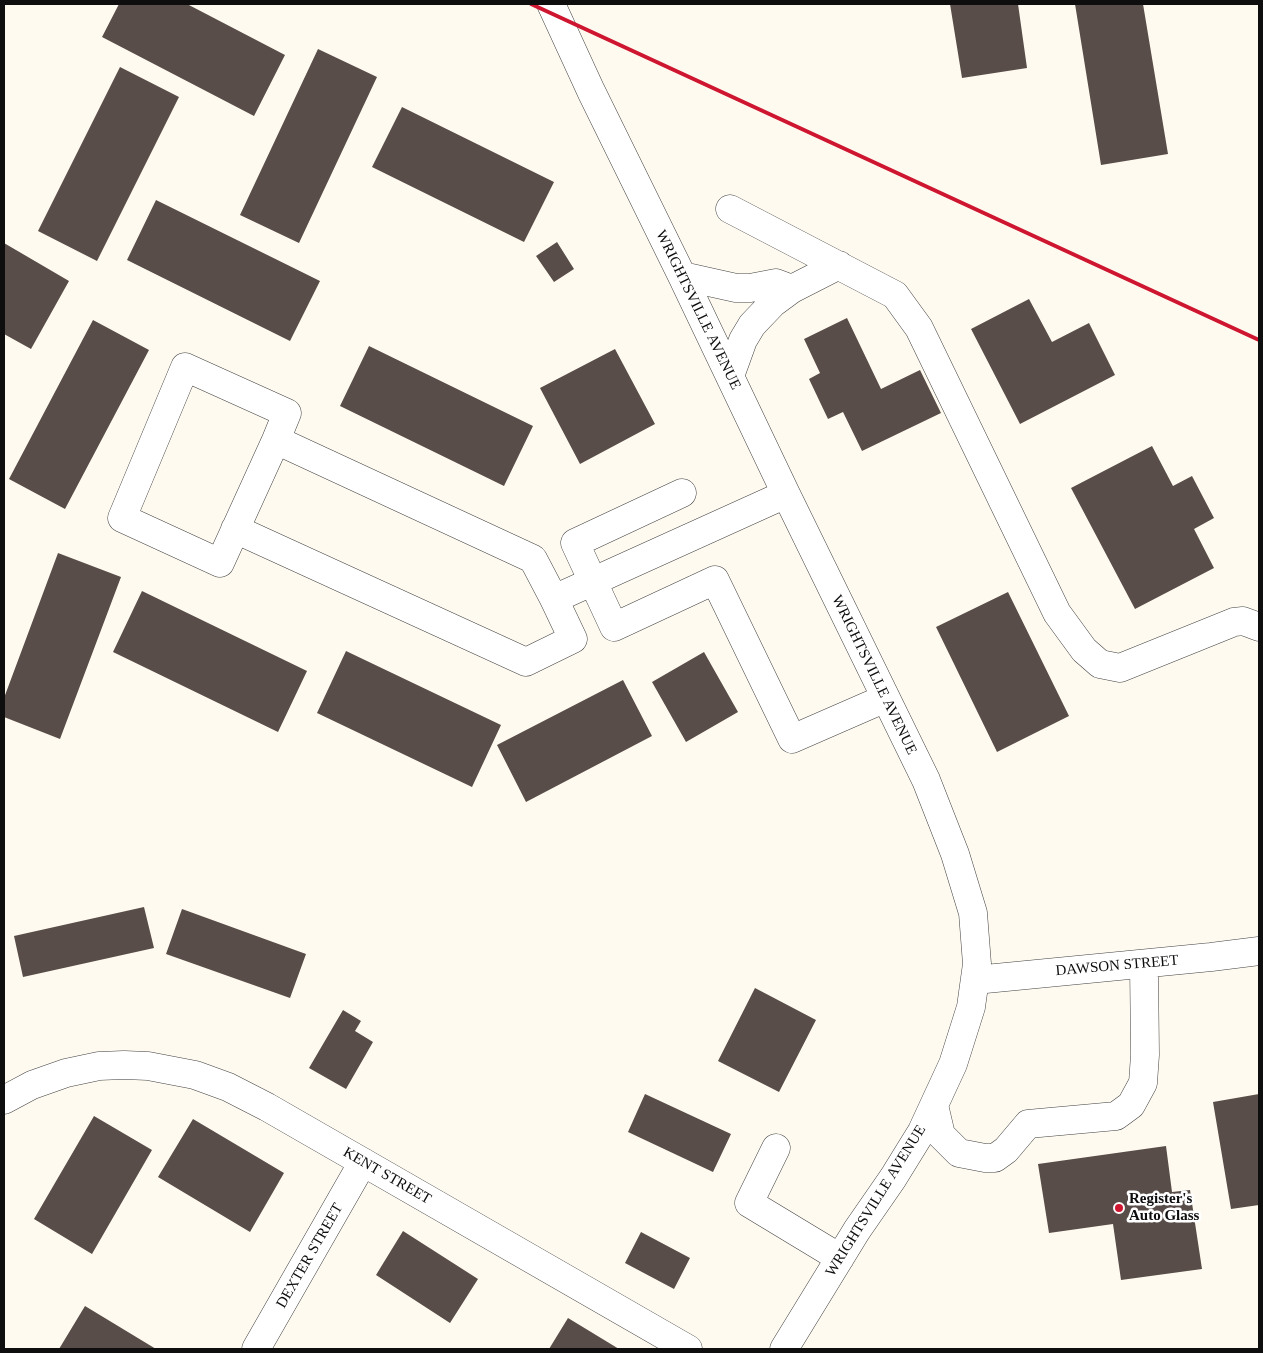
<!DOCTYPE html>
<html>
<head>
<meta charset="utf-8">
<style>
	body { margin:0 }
	#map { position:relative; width:1263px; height:1353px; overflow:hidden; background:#fffaef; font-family:Georgia,serif }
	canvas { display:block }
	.frame { position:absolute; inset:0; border:5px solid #0e0e0e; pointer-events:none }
</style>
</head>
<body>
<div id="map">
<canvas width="1263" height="1353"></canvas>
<div class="frame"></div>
</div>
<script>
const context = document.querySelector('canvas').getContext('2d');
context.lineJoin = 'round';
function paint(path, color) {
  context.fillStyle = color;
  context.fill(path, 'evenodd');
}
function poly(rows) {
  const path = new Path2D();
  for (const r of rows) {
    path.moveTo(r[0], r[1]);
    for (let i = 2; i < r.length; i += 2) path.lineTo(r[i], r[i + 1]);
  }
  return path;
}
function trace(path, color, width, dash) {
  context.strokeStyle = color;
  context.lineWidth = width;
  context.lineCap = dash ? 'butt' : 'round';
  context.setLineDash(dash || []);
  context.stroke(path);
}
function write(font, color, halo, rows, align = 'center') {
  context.font = font + ' Georgia,serif';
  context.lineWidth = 5;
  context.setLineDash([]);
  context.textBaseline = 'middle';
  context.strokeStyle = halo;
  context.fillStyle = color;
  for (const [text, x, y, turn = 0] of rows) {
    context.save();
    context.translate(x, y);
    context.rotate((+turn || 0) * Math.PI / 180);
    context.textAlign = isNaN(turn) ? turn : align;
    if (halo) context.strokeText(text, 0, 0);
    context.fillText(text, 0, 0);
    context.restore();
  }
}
const building = poly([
	[119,4,187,4,285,55,254,116,102,37],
	[950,4,1018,4,1027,68,962,78],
	[1075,4,1143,4,1168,154,1101,165],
	[318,49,377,77,299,243,240,215],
	[120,67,179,97,97,261,38,231],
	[402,107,554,182,524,242,372,167],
	[156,200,320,281,290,341,127,260],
	[557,242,574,269,554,282,536,256],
	[4,243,69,281,31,349,4,334],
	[1029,299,1052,342,1089,323,1115,375,1020,424,971,329],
	[847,318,881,389,920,370,941,413,862,451,843,412,828,419,809,379,820,373,804,339],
	[93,320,149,350,65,509,9,479],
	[369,346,533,426,504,486,340,406],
	[615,349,655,424,580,464,540,388],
	[1152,446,1173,486,1192,476,1214,518,1194,529,1214,568,1135,609,1071,488],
	[58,553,121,577,60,739,4,717,4,698],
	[142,591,307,671,278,732,113,652],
	[1008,592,1069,716,997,752,936,627],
	[346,651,501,725,472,787,317,713],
	[704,652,738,712,686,742,652,682],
	[623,680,652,736,526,802,497,745],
	[144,907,154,948,23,977,14,936],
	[182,909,306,954,290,998,166,954],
	[755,988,816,1020,779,1092,718,1061],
	[343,1010,361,1021,355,1031,373,1042,346,1089,309,1068],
	[645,1094,731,1134,713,1172,628,1132],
	[1259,1094,1259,1205,1231,1209,1213,1102],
	[94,1116,152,1150,92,1254,34,1219],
	[193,1119,284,1173,250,1232,158,1177],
	[1166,1146,1172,1192,1190,1190,1202,1269,1121,1280,1113,1224,1049,1233,1038,1164],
	[403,1231,478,1279,450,1323,376,1275],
	[641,1232,690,1258,674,1289,625,1263],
	[85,1306,156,1349,59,1349],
	[568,1318,619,1349,549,1349]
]);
const minor = poly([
	[551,4,591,91,682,276,786,494,926,780,955,854,973,913,977,964,971,1007,953,1064,922,1131,893,1178,857,1230,784,1349],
	[730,209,895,295,919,328,1057,613,1084,650,1100,664,1120,668,1234,622,1243,621,1259,627],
	[682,276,736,288,750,288,776,283,792,289,773,303,752,325,743,340,730,376],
	[792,289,839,265],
	[276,440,220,563,122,518,185,367,287,413,276,440,533,559,554,599,786,494],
	[682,493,575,543,614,627,715,580,792,739,886,698],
	[235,529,526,662,573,639,554,599],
	[975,980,1211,957,1259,951],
	[4,1100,32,1085,66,1073,99,1066,124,1065,148,1066,195,1075,228,1087,267,1107,688,1349],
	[934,1105,941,1135,959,1153,985,1158,995,1158,1006,1150,1028,1124,1116,1116,1131,1105,1143,1083,1145,1055,1144,964],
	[776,1148,749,1203,840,1258],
	[256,1349,363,1162]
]);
const rail = poly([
	[531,4,1259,340]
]);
const markers = [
	[1119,1208,5,"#ce1631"]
];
const streetNames = [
	["WRIGHTSVILLE AVENUE",698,310,64],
	["WRIGHTSVILLE AVENUE",874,675,64],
	["DAWSON STREET",1117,966,-5],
	["KENT STREET",387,1176,30],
	["WRIGHTSVILLE AVENUE",876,1201,-58],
	["DEXTER STREET",310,1256,-60]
];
const poiNames = [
	["Register's",1129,1199],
	["Auto Glass",1129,1216]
];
paint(building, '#584d49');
trace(minor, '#414141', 29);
trace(minor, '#fff', 28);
trace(rail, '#ce1631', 4);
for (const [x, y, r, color] of markers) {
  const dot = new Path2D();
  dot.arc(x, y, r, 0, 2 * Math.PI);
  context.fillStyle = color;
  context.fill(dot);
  trace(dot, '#fff', 2);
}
write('15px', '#0e0e0e', '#fff', streetNames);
write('bold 15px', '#0e0e0e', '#fff', poiNames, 'left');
</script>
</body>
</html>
